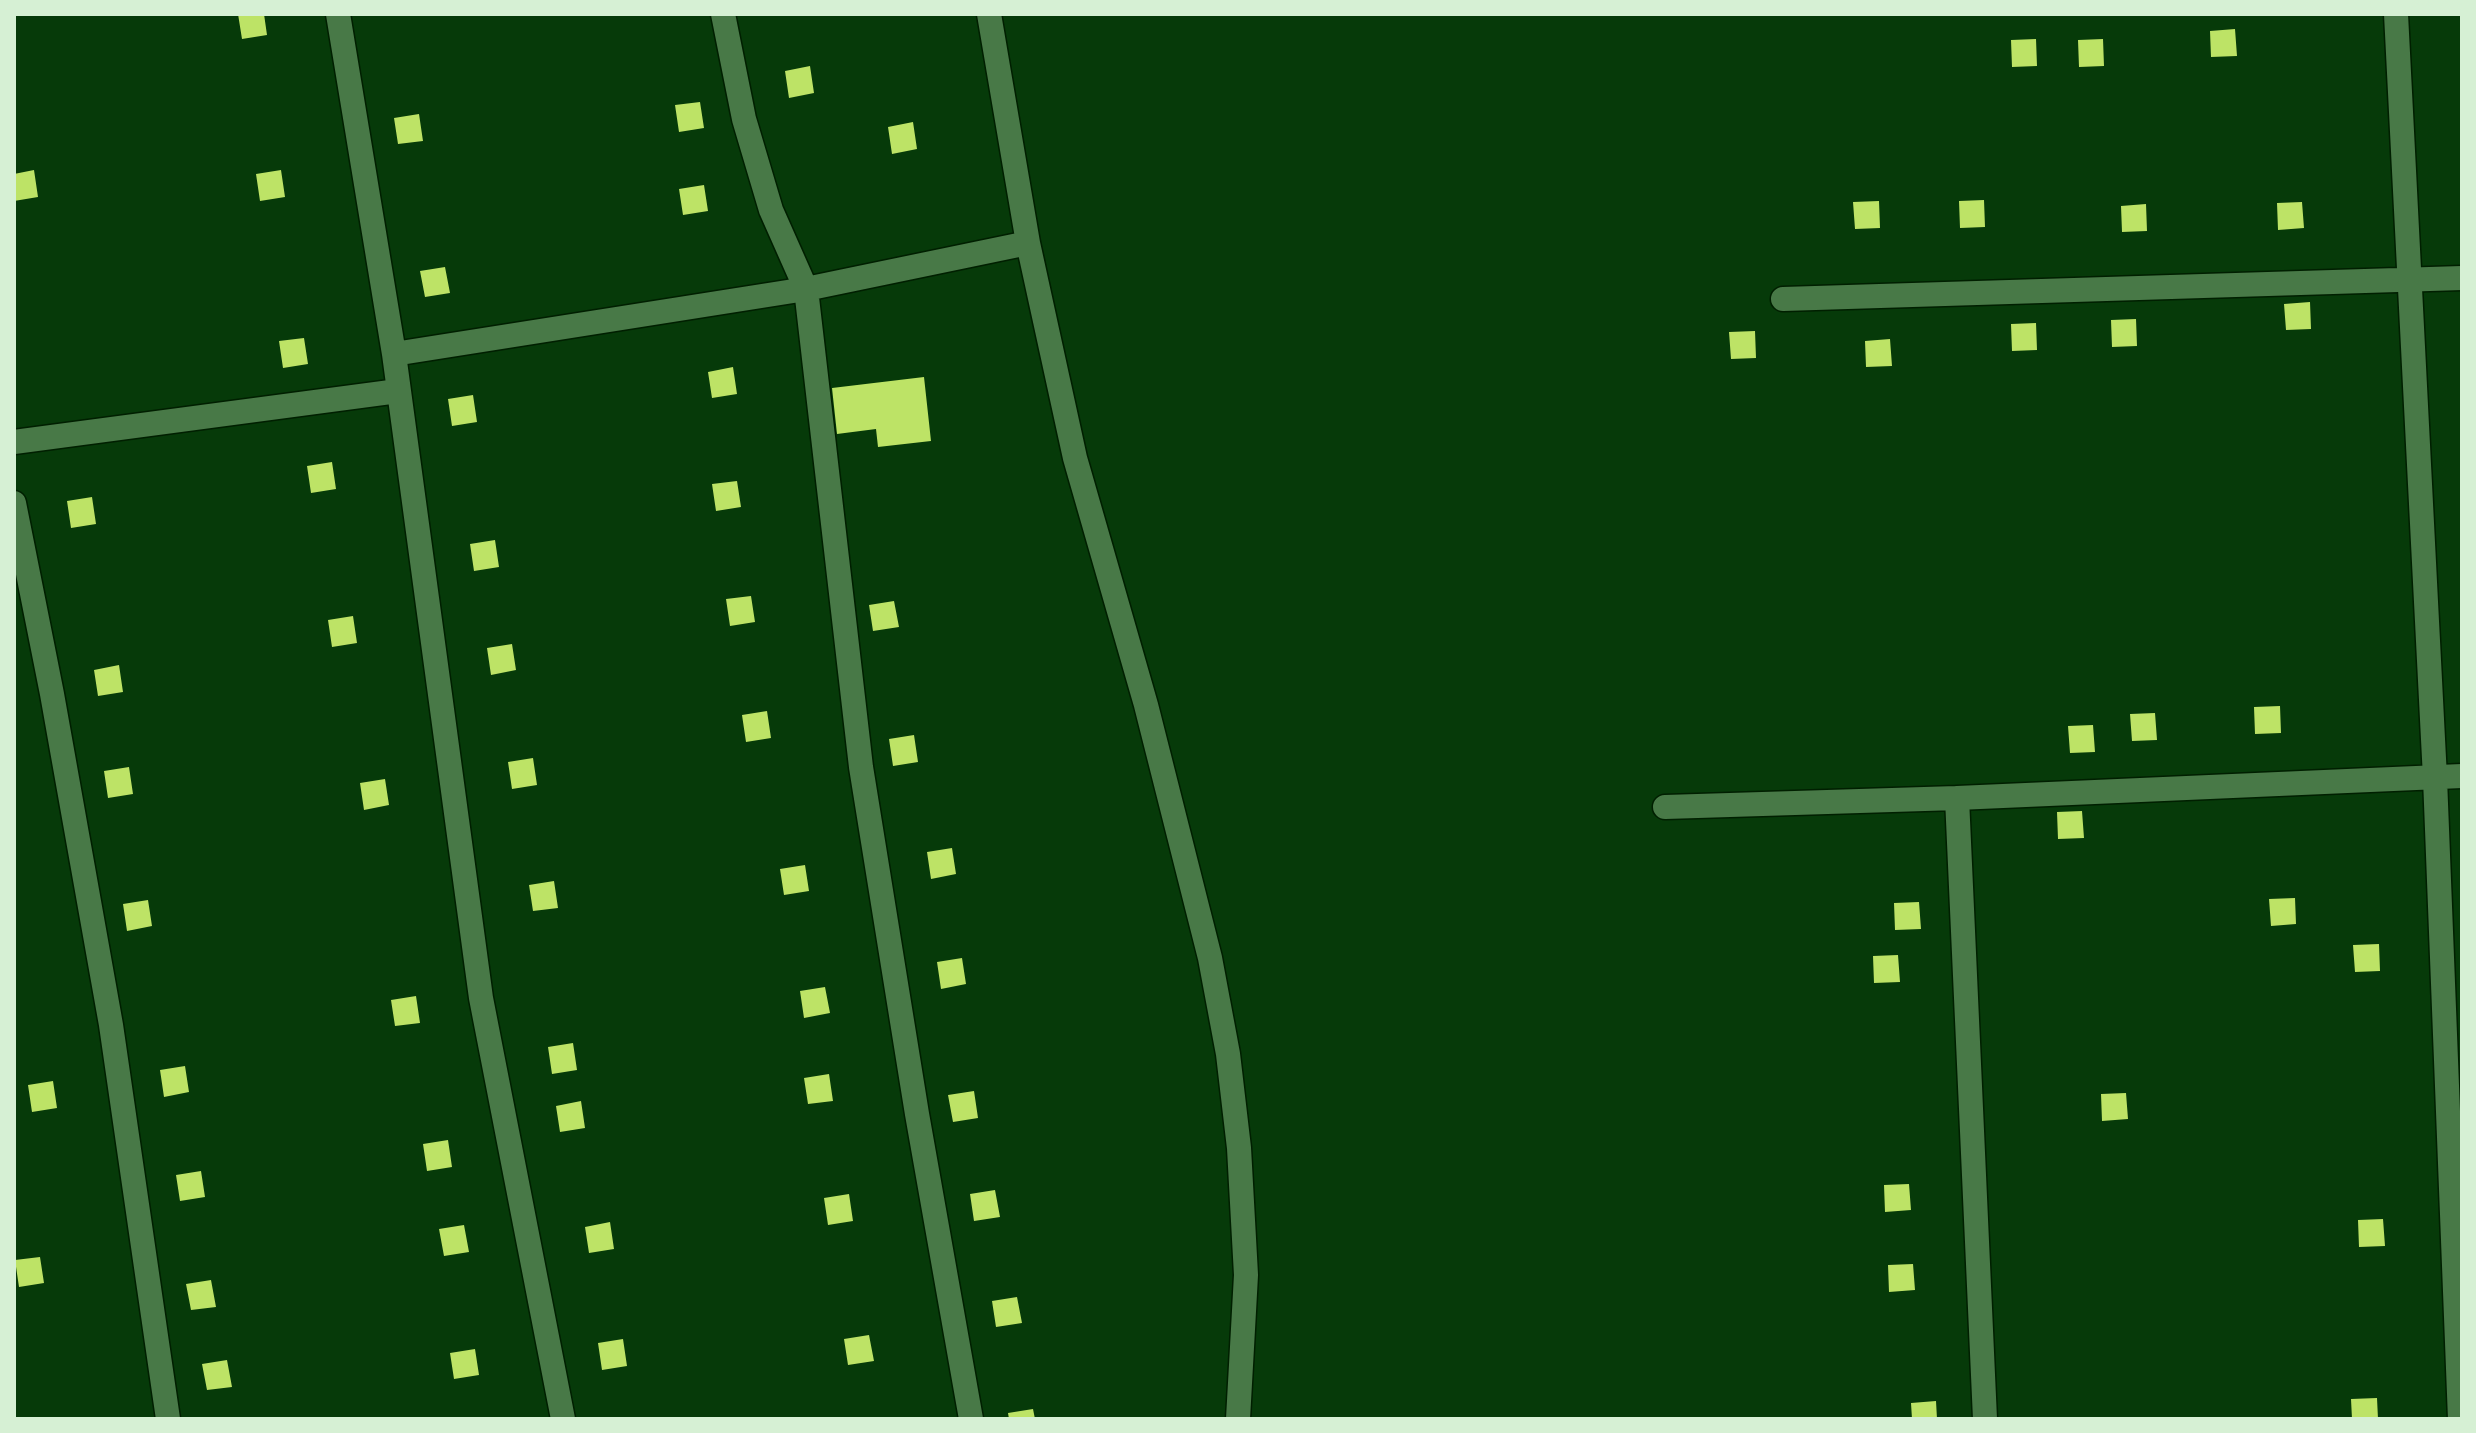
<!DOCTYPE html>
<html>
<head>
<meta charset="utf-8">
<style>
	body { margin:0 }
	#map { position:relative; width:2476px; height:1433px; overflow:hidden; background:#063a09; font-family:"PT Sans Narrow",sans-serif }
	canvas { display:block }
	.frame { position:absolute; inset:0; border:16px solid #d6f0d4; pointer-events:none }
</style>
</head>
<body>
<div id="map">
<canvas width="2476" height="1433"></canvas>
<div class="frame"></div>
</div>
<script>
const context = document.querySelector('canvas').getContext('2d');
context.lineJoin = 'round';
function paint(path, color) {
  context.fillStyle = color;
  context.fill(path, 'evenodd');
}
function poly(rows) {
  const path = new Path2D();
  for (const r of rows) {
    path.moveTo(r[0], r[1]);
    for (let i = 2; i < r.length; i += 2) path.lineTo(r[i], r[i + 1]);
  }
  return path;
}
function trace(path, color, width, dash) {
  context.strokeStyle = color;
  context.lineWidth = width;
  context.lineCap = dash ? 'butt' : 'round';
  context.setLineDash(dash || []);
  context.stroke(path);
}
const building = poly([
	[238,14,264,14,267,35,242,39],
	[2235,29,2237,56,2211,57,2210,31],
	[2036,39,2037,66,2012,67,2011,40],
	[2103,39,2104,66,2079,67,2078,40],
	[810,66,814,93,789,98,785,71],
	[700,102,704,128,679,132,675,105],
	[419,114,423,141,398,144,394,118],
	[913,122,917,149,892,154,888,127],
	[34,170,38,197,14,201,14,174],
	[281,170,285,197,260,201,256,174],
	[704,185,708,211,683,215,679,189],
	[1984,200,1985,227,1960,228,1959,201],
	[1879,201,1880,228,1855,229,1853,202],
	[2302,202,2304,228,2278,230,2277,203],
	[2146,204,2147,231,2122,232,2121,206],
	[445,267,450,293,425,297,420,271],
	[2310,302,2311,329,2286,330,2284,304],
	[2136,319,2137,346,2112,347,2111,320],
	[2036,323,2037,350,2012,351,2011,324],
	[1755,331,1756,358,1731,359,1729,332],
	[304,338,308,364,283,368,279,341],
	[1890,339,1892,366,1866,367,1865,341],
	[733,367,737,394,712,398,708,372],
	[924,377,931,441,878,447,876,429,837,434,832,388],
	[473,395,477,422,452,426,448,399],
	[332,462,336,489,311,493,307,466],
	[737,481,741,507,716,511,712,484],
	[92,497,96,524,71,528,67,501],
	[495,540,499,567,474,571,470,544],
	[751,596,755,622,730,626,726,599],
	[894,601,899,627,873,631,869,605],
	[353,616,357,643,332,647,328,620],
	[512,644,516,670,491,675,487,648],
	[119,665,123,692,98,696,94,670],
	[2280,706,2281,733,2255,734,2254,707],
	[767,711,771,738,746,742,742,715],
	[2155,713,2157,740,2132,741,2130,714],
	[2093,725,2095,752,2070,753,2068,726],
	[914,735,918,762,893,766,889,739],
	[533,758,537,785,512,789,508,762],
	[129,767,133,794,108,798,104,771],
	[385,779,389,805,364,810,360,783],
	[2082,811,2084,838,2058,839,2057,812],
	[952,848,956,874,931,879,927,852],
	[805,865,809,891,784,895,780,869],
	[554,881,558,908,533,911,529,885],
	[2295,898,2296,924,2271,926,2269,899],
	[148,900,152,926,127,931,123,904],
	[1919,902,1921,929,1895,930,1894,903],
	[2379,944,2380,971,2355,972,2353,945],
	[1898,955,1900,982,1874,983,1873,956],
	[962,958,966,984,941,989,937,962],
	[825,987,830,1013,804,1018,800,991],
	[416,996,420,1023,395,1026,391,1000],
	[573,1043,577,1070,552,1074,548,1047],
	[185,1066,189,1092,164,1097,160,1070],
	[829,1074,833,1101,808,1104,804,1078],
	[53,1081,57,1108,32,1112,28,1085],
	[974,1091,978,1118,953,1122,948,1095],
	[2126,1093,2128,1119,2102,1121,2101,1094],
	[581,1101,585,1128,560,1132,556,1106],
	[448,1140,452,1167,427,1171,423,1144],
	[201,1171,205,1197,180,1201,176,1175],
	[1909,1184,1911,1210,1885,1212,1884,1185],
	[995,1190,1000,1217,974,1221,970,1194],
	[849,1194,853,1221,828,1225,824,1198],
	[2383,1219,2385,1246,2359,1247,2358,1220],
	[610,1222,614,1249,589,1253,585,1227],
	[464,1225,469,1252,444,1256,439,1229],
	[40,1257,44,1283,19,1287,15,1260],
	[1913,1264,1915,1290,1889,1292,1888,1265],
	[211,1280,216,1307,191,1310,186,1284],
	[1017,1297,1022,1323,996,1327,992,1301],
	[869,1335,874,1361,848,1365,844,1339],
	[623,1339,627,1366,602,1370,598,1343],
	[475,1349,479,1375,454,1379,450,1353],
	[227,1360,232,1387,207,1390,202,1364],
	[2377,1398,2378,1419,2352,1419,2351,1399],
	[1936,1401,1937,1419,1912,1419,1911,1403],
	[1033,1409,1035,1419,1009,1419,1008,1413]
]);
const minor = poly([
	[338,14,394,354,481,998,563,1419],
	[723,14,744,119,771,210,806,289,861,767,917,1114,971,1419],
	[989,14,1028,243,1075,458,1146,705,1210,958,1228,1054,1239,1148,1246,1275,1238,1419],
	[2396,14,2435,778,2460,1419],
	[1783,299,2462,278],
	[394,354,806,289,1028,243],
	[14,442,398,391],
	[14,503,52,694,111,1025,168,1419],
	[1957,798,1985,1419],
	[1665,807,1957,798,2462,776]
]);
paint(building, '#bde366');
trace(minor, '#001f00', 27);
trace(minor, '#487947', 24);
</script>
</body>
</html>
